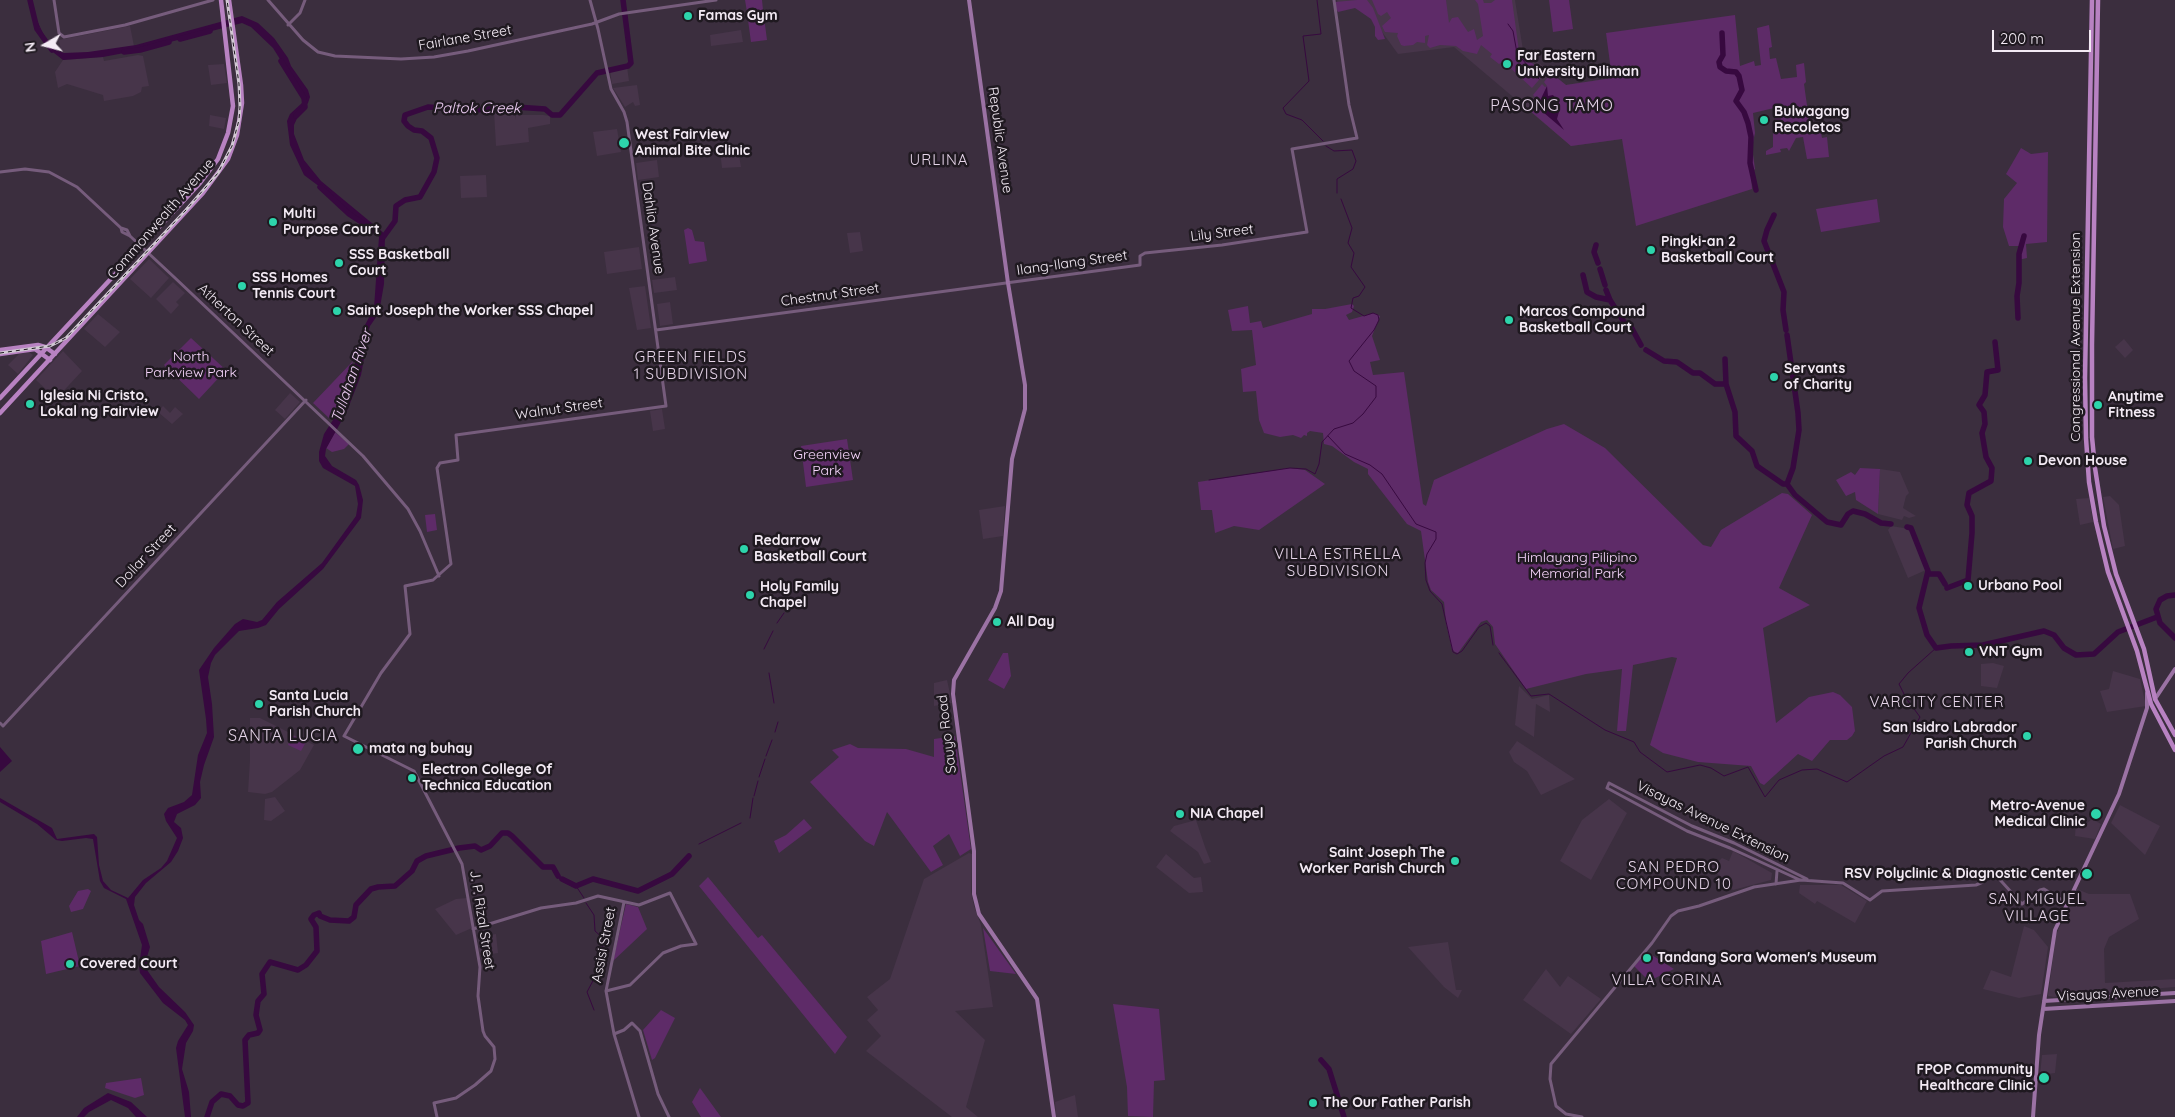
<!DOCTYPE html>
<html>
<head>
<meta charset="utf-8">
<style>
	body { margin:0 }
	#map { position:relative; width:2175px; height:1117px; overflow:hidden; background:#3b2e3e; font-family:Quicksand,sans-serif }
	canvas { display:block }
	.north { position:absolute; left:20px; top:20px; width:50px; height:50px; -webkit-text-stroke:4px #1f1920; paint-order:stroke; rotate:262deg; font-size:14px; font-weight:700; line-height:20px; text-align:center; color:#f3eaf4 }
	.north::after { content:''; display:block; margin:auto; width:18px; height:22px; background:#f3eaf4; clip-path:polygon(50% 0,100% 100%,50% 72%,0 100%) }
	.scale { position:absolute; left:1992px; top:30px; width:99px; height:22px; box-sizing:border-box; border:2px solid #f3eaf4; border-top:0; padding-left:6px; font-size:15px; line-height:18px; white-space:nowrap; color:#f3eaf4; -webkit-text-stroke:4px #1f1920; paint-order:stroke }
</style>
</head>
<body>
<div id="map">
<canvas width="2175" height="1117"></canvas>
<div class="north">N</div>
<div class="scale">200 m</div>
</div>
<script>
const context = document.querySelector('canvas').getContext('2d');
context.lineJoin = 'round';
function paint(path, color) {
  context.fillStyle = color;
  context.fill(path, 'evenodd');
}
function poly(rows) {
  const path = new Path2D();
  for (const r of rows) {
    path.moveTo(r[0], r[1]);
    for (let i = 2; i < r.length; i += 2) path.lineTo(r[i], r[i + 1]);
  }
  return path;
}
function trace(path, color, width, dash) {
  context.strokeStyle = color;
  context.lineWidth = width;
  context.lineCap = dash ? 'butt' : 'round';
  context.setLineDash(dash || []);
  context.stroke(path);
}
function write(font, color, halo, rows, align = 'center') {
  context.font = font + ' Quicksand,sans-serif';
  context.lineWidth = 5;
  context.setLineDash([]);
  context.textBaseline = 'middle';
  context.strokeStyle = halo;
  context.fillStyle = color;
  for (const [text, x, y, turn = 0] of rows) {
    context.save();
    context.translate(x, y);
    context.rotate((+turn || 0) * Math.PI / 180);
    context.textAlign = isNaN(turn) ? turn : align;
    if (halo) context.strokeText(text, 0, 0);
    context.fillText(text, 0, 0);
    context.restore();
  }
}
const built = poly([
	[1337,0,1515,0,1523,50,1566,85,1612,78,1622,139,1571,146,1454,47,1398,54,1367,11,1363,7,1338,8],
	[130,26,134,46,87,54,62,55,59,40],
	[741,30,743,42,711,46,710,35],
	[138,55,143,56,149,86,142,87,141,92,133,96,104,101,103,95,67,84,58,88,55,72,63,60,103,57,104,61],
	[224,64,227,83,211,85,208,65],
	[627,67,629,81,612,84,610,71],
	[637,85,640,105,635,106,633,102,625,107,613,88],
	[514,109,516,120,516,115,543,115,550,116,550,124,528,128,529,142,496,146,494,111],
	[210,115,226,118,224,129,209,126],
	[617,129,621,152,597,156,593,132],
	[738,149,741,167,722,168,720,151],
	[657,160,659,177,638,180,636,163],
	[486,175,487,197,461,198,460,176],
	[860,232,863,251,850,253,847,233],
	[639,247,642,269,607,274,604,252],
	[149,259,169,278,151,298,130,279],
	[675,277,677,290,654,293,652,280],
	[173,282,185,293,176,302,179,305,171,314,156,299],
	[645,286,651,328,637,330,629,288],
	[670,302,673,324,660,326,657,304],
	[98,314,120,332,105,347,84,329],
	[2124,339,2133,350,2125,358,2115,347],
	[63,351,82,371,56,399,36,380],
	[29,352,33,355,18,374,8,365,19,354],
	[290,393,300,402,285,419,275,410],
	[163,406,170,413,175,407,183,414,172,424,158,412],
	[662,409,665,429,653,431,650,411],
	[1880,469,1900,472,1909,493,1906,496,1903,508,1916,516,1909,518,1904,516,1902,520,1878,514],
	[2110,496,2119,505,2125,546,2113,549,2103,497],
	[2089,498,2093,522,2080,525,2076,499],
	[1005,506,1003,536,983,539,979,510],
	[1891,526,1910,529,1926,570,1908,578,1888,530],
	[1993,663,2004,666,1997,688,1981,686,1981,664],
	[2113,671,2140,679,2146,706,2107,712,2100,691,2109,689],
	[947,680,952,703,934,706,934,683],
	[1519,686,1532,699,1549,695,1550,712,1536,704,1534,737,1515,725],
	[250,718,260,718,314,745,300,770,272,792,265,794,248,792,250,760],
	[1517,741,1575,779,1541,795,1527,771,1514,762,1509,752],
	[275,797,285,811,271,821,264,820,265,799],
	[1609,799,1627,813,1591,880,1560,861,1582,820],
	[2120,805,2160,826,2145,855,2111,823],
	[2092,819,2101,824,2095,839,2075,836,2076,821,2080,820,2085,825],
	[1196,820,1205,847,1211,862,1204,864,1198,852,1170,831,1174,826],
	[1733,851,1772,873,1771,880,1733,890,1712,868,1722,858,1729,861],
	[969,853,972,854,971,892,974,906,981,925,993,1007,955,1011,985,1040,966,1107,978,1117,952,1117,866,1051,881,1036,867,1020,878,1010,867,997,890,979,924,879],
	[1166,854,1194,878,1201,877,1203,892,1189,893,1156,867],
	[1800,885,1841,885,1867,901,1855,923,1817,901,1815,904,1799,893],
	[2077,889,2089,894,2130,894,2139,919,2109,937,2104,949,2105,983,2175,979,2175,987,2054,997,2048,996,2056,935],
	[467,898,472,928,456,935,435,909,456,899],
	[2024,926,2034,930,2048,947,2041,994,2019,998,1983,989,1991,970,2011,977],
	[496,934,498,953,480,956,478,937],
	[1448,942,1456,990,1462,990,1458,998,1444,987,1408,947],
	[1546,969,1560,987,1568,976,1601,999,1571,1034,1523,1000],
	[2057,1054,2055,1073,2040,1075,2042,1055],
	[1075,1095,1078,1117,1056,1117,1055,1102]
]);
const green = poly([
	[745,0,762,0,763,10,747,12],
	[1357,0,1367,0,1373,8,1385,39,1378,40,1375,36,1375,27,1371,19,1358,10,1355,8,1338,12,1336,9,1335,2],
	[1372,0,1446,0,1449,23,1452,18,1458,17,1468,32,1474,29,1477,40,1483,36,1478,4,1475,0,1483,0,1484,3,1491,3,1495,0,1512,0,1519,51,1544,74,1532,88,1506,64,1501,63,1499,64,1490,57,1492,54,1481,45,1477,54,1463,51,1456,46,1440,45,1430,48,1427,45,1429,35,1425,36,1425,43,1417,42,1413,45,1404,46,1401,45,1397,36,1398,33,1385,32,1382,26,1391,18,1387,12,1381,16,1378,14],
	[1549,0,1569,0,1573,29,1553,32],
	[1735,15,1740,66,1754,61,1755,66,1761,65,1757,28,1769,25,1772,47,1769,48,1770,59,1776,58,1781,79,1797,77,1796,65,1804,63,1806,82,1804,84,1811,134,1821,133,1822,138,1827,137,1829,157,1807,159,1803,137,1796,138,1789,151,1787,148,1780,149,1781,152,1766,155,1766,151,1773,147,1773,127,1776,126,1774,108,1753,113,1755,133,1752,147,1755,169,1751,173,1752,189,1636,226,1622,139,1571,146,1528,109,1533,103,1529,100,1532,100,1535,97,1533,95,1542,84,1545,87,1547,86,1544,82,1551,73,1566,85,1612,78,1606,33],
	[764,17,767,40,751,42,748,20],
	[2021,148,2031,154,2048,152,2047,242,2026,244,2027,258,2018,260,2019,246,2009,246,2003,227,2004,199,2017,183,2006,174],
	[1877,199,1880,222,1821,232,1816,209],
	[688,228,692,230,695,241,704,242,707,261,689,264,684,230],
	[1352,304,1354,306,1352,312,1346,315,1349,320,1374,313,1380,316,1372,336,1380,360,1370,362,1373,375,1404,372,1423,504,1426,506,1434,480,1547,429,1564,424,1605,448,1703,545,1711,547,1721,530,1782,493,1788,494,1812,515,1779,588,1810,605,1763,628,1776,723,1809,697,1833,692,1840,695,1852,707,1855,731,1852,736,1847,740,1830,740,1812,761,1798,754,1764,785,1760,783,1751,766,1698,762,1663,753,1650,745,1677,658,1672,657,1633,665,1626,731,1617,731,1622,669,1586,674,1526,689,1495,644,1493,627,1487,620,1481,622,1458,653,1455,652,1452,649,1446,623,1444,602,1431,590,1428,582,1421,531,1407,524,1368,474,1368,469,1354,462,1332,446,1324,444,1323,433,1310,431,1307,433,1307,436,1304,435,1301,438,1293,435,1280,437,1264,433,1259,420,1256,391,1243,392,1241,369,1256,365,1252,330,1232,331,1228,310,1248,306,1250,323,1261,321,1263,328,1312,314,1312,309,1325,309],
	[191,338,226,370,199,399,164,365],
	[353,361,342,401,329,418,313,403],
	[335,432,349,444,344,449,332,452,326,448],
	[847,439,853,480,806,487,801,446],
	[1290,468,1305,470,1325,484,1259,530,1234,526,1215,533,1212,510,1201,510,1198,482],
	[1860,468,1880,469,1878,514,1856,500,1855,492,1846,496,1836,480,1851,472,1855,475],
	[435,514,437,530,427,532,425,515],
	[1003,653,1008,653,1011,676,1004,689,988,680],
	[292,735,306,742,301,751,288,745],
	[955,736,971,849,960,856,949,834,933,846,943,865,931,872,887,812,874,846,865,841,810,782,839,757,832,750,850,744,858,748,906,749,934,757,934,739],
	[804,819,812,828,779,853,774,841,786,835],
	[708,877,758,938,762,935,847,1037,835,1054,699,886],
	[88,889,91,891,83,909,71,912,69,906,78,891],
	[626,904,638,907,647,929,613,961],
	[983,928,1016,974,990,971],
	[72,932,80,966,46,974,41,941],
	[1647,952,1674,969,1649,981,1634,966],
	[1113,1004,1159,1009,1165,1080,1154,1081,1153,1117,1128,1116,1127,1087],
	[661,1010,675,1018,655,1058,652,1060,643,1030],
	[141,1078,144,1095,135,1098,105,1088,106,1083],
	[700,1088,721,1117,701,1117,692,1102]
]);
const water = poly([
	[29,0,31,0,33,12,50,48,64,53,88,52,136,45,242,16,258,23,274,38,288,58,291,66,308,90,310,97,308,103,300,112,294,125,294,134,304,160,321,181,385,234,384,284,379,313,370,326,366,339,363,352,365,353,361,375,347,411,326,449,325,456,332,466,356,480,359,485,363,500,361,518,323,569,279,609,266,625,258,628,239,631,215,655,211,663,208,677,212,704,214,737,204,765,200,782,201,798,195,805,177,814,174,822,181,828,183,838,178,851,171,862,146,883,135,897,134,905,139,920,143,924,150,947,147,957,147,970,159,987,185,1012,194,1025,193,1031,186,1043,182,1069,189,1092,191,1117,185,1117,176,1048,178,1041,188,1025,185,1020,163,1003,140,973,139,966,142,945,126,899,104,888,100,881,93,839,86,838,62,841,56,840,37,824,0,802,0,798,52,828,57,839,94,834,97,837,99,865,103,881,111,890,128,898,143,880,161,868,167,861,177,838,166,821,164,814,168,808,184,802,192,795,198,755,207,733,206,719,199,670,214,648,235,624,243,619,257,622,262,620,277,602,322,563,356,516,358,504,355,486,323,468,319,461,319,452,324,434,342,406,351,378,365,325,374,308,379,237,374,231,348,213,332,196,304,175,290,145,287,121,290,114,302,103,303,96,273,48,251,27,242,23,140,50,103,57,63,60,49,49,31,9],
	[1547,86,1548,96,1553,95,1559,103,1560,108,1557,119,1564,130,1537,107],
	[0,747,12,761,0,772],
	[108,1093,131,1102,147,1117,136,1117,128,1108,111,1100,89,1112,84,1117,77,1117,84,1108]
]);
const stream = poly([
	[1317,0,1321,34,1303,36,1309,81,1283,108,1286,114,1302,120,1323,141],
	[1508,24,1513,31,1517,53,1539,79],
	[1326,146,1334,151,1352,150,1356,161,1353,169,1337,179,1337,193],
	[1328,436,1345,454,1370,465,1382,474,1416,524,1436,532,1436,539,1427,554,1425,563,1426,580,1430,591,1442,604,1453,652,1457,654,1462,651,1479,627,1486,623,1490,626,1493,645],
	[1209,480,1290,468,1306,469,1315,474,1319,464,1322,442,1334,429,1353,423,1363,414,1376,397,1376,386,1354,371,1349,361,1374,330,1379,320,1378,315,1373,313,1364,316,1351,308,1353,298,1359,296,1365,287,1351,267,1354,253,1348,243,1352,228,1341,199],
	[777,623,784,613],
	[764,649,773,631],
	[1499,653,1531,696,1549,694,1605,730,1634,742,1640,752,1667,772,1700,765,1711,768,1724,776,1748,767,1765,797,1779,780,1802,770,1817,769,1847,782,1884,756,1903,747,1920,717,1906,698,1899,684,1908,673,1936,648],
	[769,673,774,703],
	[775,732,778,722],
	[766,756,772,740],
	[759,777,765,759],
	[754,796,758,781],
	[750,818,753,798],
	[699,844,741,823],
	[576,886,584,898],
	[586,903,594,915,595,931,604,939,602,948,604,960,587,992,594,1010]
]);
const river = poly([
	[30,0,37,29,52,50],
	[1722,33,1723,55,1719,62,1720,67,1726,71,1736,72,1739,76,1742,90,1736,101,1744,112,1748,123,1751,137,1750,163,1756,190],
	[180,39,210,31],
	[124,52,140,50,169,42],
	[281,61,304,98,305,107,296,116],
	[320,187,349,214,375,231],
	[1774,215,1767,230,1764,241,1784,292,1783,310,1786,330],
	[382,239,395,221,396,206,405,200,420,197,434,172,437,158,431,138,422,131,414,130,408,126,404,121,405,115,428,107,475,110,516,107,545,109,552,115,560,115,597,73,628,66,631,63,623,0],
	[1596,245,1594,252,1598,263],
	[1600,269,1605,285],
	[1583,275,1587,292,1596,297,1610,300],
	[1606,290,1610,300,1624,322],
	[2018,318,2017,296,2019,283,2019,254,2024,236],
	[1630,325,1641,345],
	[1787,335,1798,413,1799,430,1793,468,1787,484],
	[1646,350,1664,361,1677,362,1693,373,1700,373,1715,384,1726,384,1725,359],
	[1726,384,1735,412,1736,436,1752,451,1757,466,1783,484,1787,484,1795,495,1827,522,1841,525,1848,514,1853,511,1865,514,1881,523,1891,524],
	[1907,527,1911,528,1928,571,1919,608,1927,635,1936,648,1951,646,1983,645,2044,631,2054,635,2064,648,2076,655,2094,654,2118,632,2157,617],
	[1928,574,1939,574,1945,584],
	[1947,588,1968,580,1972,533,1972,516,1967,505,1969,493,1991,481,1992,468,1986,457,1982,433,1985,424,1984,412,1979,405,1985,395,1987,372,1998,370,1995,342],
	[2175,595,2167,596,2160,600,2156,609,2160,623,2175,638],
	[562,879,576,886,593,879,638,891,672,874,689,856],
	[1321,1060,1329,1069,1344,1117],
	[207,1117,212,1102,221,1094,230,1096,238,1105,243,1106,248,1103,245,1040,249,1035,258,1033,260,1030,256,1015,258,1001,264,994,262,974,270,962,298,970,306,965,317,951,316,927,311,919,314,915,319,913,320,916,330,920,349,921,354,917,356,905,371,889,378,887,395,886,412,871,417,861,426,856,459,848,475,846,481,850,490,846,502,833,508,833,512,836,543,867,553,867,558,876]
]);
const tertiary = poly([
	[54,0,59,33,64,37,125,25,213,0],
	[268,0,303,40,318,52,335,56,401,59,434,57,468,51,592,24,619,14,716,0],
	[288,25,300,13,305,0],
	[0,172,25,169,49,172,77,187,121,228,122,232,130,236,174,277,363,456,408,509,420,531,439,576],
	[121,228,127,230,130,236],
	[656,330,1140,265,1140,256,1145,253,1222,245,1307,232,1292,149,1357,138,1349,105,1334,0],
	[0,723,3,726,306,400],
	[1800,880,1730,848,1687,831,1607,788,1609,783,1692,826,1734,843,1807,879],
	[1776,884,1777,871],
	[624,902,606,991,614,1034,639,1117],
	[473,929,541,908,576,903,598,896,639,905,670,893,696,944,681,946,663,953,630,985,606,991],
	[614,1034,624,1030,632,1023,640,1031,658,1094,669,1117],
	[437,1117,434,1103,456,1098,475,1085,491,1071,495,1059,494,1047,485,1036,483,1031,478,996,480,967,462,864,414,771,344,736,381,673,410,634,405,586,433,580,451,564,437,468,440,463,458,460,456,435,666,406,627,122,624,112,611,89,598,29,590,0],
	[1582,1117,1566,1114,1556,1106,1550,1079,1551,1064,1652,943,1671,916,1678,911,1699,906,1754,887,1801,880,1843,883,1870,900,1882,891,1976,885,1983,882,1992,871,2022,904,2040,890,2044,889,2067,903]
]);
const secondary = poly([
	[969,0,1008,283,1025,385,1025,409,1012,459,1001,591,995,608,954,680,953,694,974,851,974,894,979,914,1037,999,1054,1117],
	[2155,699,2175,669],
	[2044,1001,2175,993],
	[2043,1009,2175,1001],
	[2033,1117,2039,1035,2055,930,2119,794,2147,708,2147,693]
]);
const primary = poly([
	[2092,0,2085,378,2086,438,2089,482,2096,522,2108,572,2137,651,2151,704,2175,750],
	[2098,0,2092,344,2092,437,2095,468,2104,526,2116,574,2144,649,2155,699,2175,735],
	[0,350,38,345,45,347,55,354],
	[0,354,35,349,50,360],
	[0,398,200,183,218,159,228,133,233,106,221,0],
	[0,413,203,193,228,159,237,135,242,103,241,85,229,0]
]);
const rail = poly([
	[0,353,50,346,66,338,186,210,218,173,232,146,239,120,240,107,239,84,227,0]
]);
const markers = [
	[688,16,5,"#2dd4ab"],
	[1507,64,5,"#2dd4ab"],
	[1764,120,5,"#2dd4ab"],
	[624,143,6,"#2dd4ab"],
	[273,222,5,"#2dd4ab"],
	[1651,250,5,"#2dd4ab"],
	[339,263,5,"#2dd4ab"],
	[242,286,5,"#2dd4ab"],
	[337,311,5,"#2dd4ab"],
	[1509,320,5,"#2dd4ab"],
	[1774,377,5,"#2dd4ab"],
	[30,404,5,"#2dd4ab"],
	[2098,405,5,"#2dd4ab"],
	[2028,461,5,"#2dd4ab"],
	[744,549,5,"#2dd4ab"],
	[1968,586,5,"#2dd4ab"],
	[750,595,5,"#2dd4ab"],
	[997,622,5,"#2dd4ab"],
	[1969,652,5,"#2dd4ab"],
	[259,704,5,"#2dd4ab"],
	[2027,736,5,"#2dd4ab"],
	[358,749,6,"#2dd4ab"],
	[412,778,5,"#2dd4ab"],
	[1180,814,5,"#2dd4ab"],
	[2096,814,6,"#2dd4ab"],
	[1455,861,5,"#2dd4ab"],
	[2087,874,6,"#2dd4ab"],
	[1647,958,5,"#2dd4ab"],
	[70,964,5,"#2dd4ab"],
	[2044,1078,6,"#2dd4ab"],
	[1313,1103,5,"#2dd4ab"]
];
const poiNames = [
	["Famas Gym",698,16],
	["Far Eastern",1517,56],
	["University Diliman",1517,72],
	["Bulwagang",1774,112],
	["Recoletos",1774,128],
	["West Fairview",635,135],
	["Animal Bite Clinic",635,151],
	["Multi",283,214],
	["Purpose Court",283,230],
	["Pingki-an 2",1661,242],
	["Basketball Court",1661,258],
	["SSS Basketball",349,255],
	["Court",349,271],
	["SSS Homes",252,278],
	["Tennis Court",252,294],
	["Saint Joseph the Worker SSS Chapel",347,311],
	["Marcos Compound",1519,312],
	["Basketball Court",1519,328],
	["Servants",1784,369],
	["of Charity",1784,385],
	["Iglesia Ni Cristo,",40,396],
	["Lokal ng Fairview",40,412],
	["Anytime",2108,397],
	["Fitness",2108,413],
	["Devon House",2038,461],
	["Redarrow",754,541],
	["Basketball Court",754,557],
	["Urbano Pool",1978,586],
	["Holy Family",760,587],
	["Chapel",760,603],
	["All Day",1007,622],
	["VNT Gym",1979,652],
	["Santa Lucia",269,696],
	["Parish Church",269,712],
	["San Isidro Labrador",2017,728,"right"],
	["Parish Church",2017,744,"right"],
	["mata ng buhay",369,749],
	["Electron College Of",422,770],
	["Technica Education",422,786],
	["Metro-Avenue",2085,806,"right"],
	["Medical Clinic",2085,822,"right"],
	["NIA Chapel",1190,814],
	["Saint Joseph The",1445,853,"right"],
	["Worker Parish Church",1445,869,"right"],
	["RSV Polyclinic & Diagnostic Center",2076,874,"right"],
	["Tandang Sora Women's Museum",1657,958],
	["Covered Court",80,964],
	["FPOP Community",2033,1070,"right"],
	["Healthcare Clinic",2033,1086,"right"],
	["The Our Father Parish",1323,1103]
];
const streetNames = [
	["Fairlane Street",465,38,-10],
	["Republic Avenue",1000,140,82],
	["Commonwealth Avenue",161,219,-49],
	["Dahlia Avenue",653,228,82],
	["Lily Street",1222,233,-7],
	["Ilang-Ilang Street",1072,263,-8],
	["Chestnut Street",830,295,-8],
	["Atherton Street",236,320,43],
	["Congressional Avenue Extension",2076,337,-90],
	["Walnut Street",559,409,-8],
	["Dollar Street",146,556,-47],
	["Sauyo Road",947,734,-97],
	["Visayas Avenue Extension",1713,822,26],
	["J. P. Rizal Street",482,920,81],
	["Assisi Street",604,945,-79],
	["Visayas Avenue",2108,994,-3]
];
const parkNames = [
	["North",191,357],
	["Parkview Park",191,373],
	["Greenview",827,455],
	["Park",827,471],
	["Himlayang Pilipino",1577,558],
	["Memorial Park",1577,574]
];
const waterNames = [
	["Paltok Creek",477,108],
	["Tullahan River",352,376,-71]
];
const neighbourhoodNames = [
	["URLINA",939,160],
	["GREEN FIELDS",691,357],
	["1 SUBDIVISION",691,374],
	["VILLA ESTRELLA",1338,554],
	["SUBDIVISION",1338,571],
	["VARCITY CENTER",1937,702],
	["SAN PEDRO",1674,867],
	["COMPOUND 10",1674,884],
	["SAN MIGUEL",2037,899],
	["VILLAGE",2037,916],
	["VILLA CORINA",1667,980]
];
const quarterNames = [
	["PASONG TAMO",1552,106],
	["SANTA LUCIA",283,736]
];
paint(built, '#47354a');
paint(green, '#5e2b68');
paint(water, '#37093f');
trace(stream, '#37093f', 1);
trace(river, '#37093f', 5.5);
trace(tertiary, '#765c7c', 3);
trace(secondary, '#9b72a4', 4);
trace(primary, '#b882c2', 4.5);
trace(rail, '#d1c8d3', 3);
trace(rail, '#1f1920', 1, [4]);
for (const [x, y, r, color] of markers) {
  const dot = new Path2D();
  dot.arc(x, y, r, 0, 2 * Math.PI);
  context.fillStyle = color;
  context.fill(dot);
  trace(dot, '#1f1920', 2);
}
write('bold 14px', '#f3eaf4', '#1f1920', poiNames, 'left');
write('14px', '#f3eaf4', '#1f1920', streetNames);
write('14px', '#f8d7fe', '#1f1920', parkNames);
write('italic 15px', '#eecdf4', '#1f1920', waterNames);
context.letterSpacing = '1px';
write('15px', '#e5d4e8', '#1f1920', neighbourhoodNames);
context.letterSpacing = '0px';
context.letterSpacing = '1px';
write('16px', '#e5d4e8', '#1f1920', quarterNames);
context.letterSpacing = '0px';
</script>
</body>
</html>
